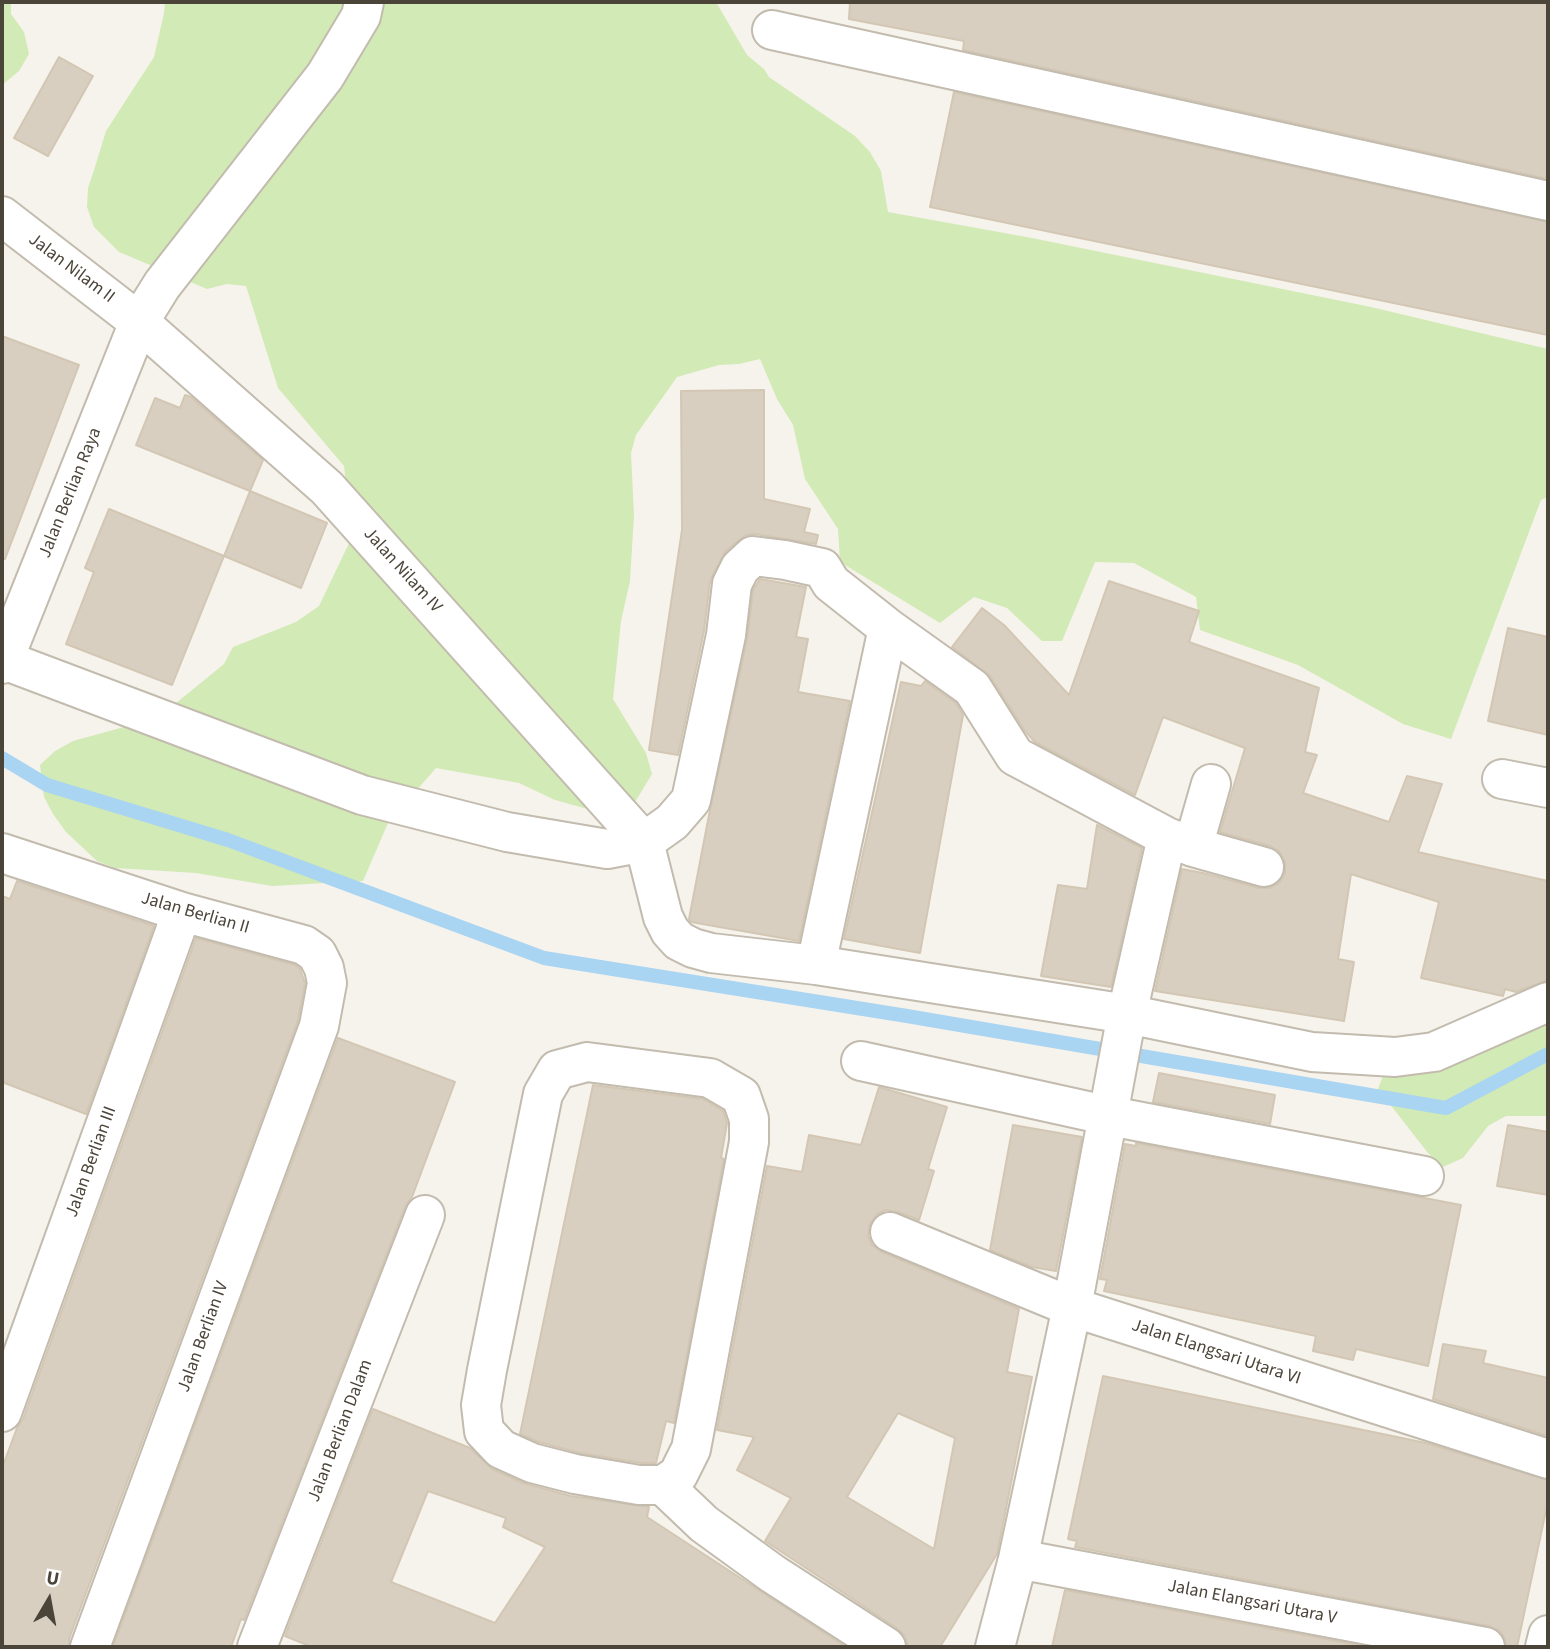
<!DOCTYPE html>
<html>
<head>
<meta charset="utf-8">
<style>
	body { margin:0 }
	#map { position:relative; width:1550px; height:1649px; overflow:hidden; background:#f6f3ec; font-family:"Source Sans 3",sans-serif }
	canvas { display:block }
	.frame { position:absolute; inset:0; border:4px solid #4b4439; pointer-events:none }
	.north { position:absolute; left:14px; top:1565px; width:70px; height:70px; -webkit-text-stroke:5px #fff; paint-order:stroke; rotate:10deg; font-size:19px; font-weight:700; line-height:28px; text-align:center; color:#4b4439 }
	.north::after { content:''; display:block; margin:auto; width:24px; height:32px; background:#4b4439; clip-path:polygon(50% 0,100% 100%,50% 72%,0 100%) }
</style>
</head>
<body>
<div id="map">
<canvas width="1550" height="1649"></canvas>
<div class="frame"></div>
<div class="north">U</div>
</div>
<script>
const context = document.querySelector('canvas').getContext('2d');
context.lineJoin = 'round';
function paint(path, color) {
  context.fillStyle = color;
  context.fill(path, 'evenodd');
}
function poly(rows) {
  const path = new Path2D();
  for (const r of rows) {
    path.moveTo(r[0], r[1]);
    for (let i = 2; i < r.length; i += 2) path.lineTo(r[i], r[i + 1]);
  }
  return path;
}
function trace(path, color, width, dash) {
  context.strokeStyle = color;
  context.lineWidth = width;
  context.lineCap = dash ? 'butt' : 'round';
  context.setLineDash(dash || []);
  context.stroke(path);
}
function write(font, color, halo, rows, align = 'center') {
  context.font = font + ' "Source Sans 3",sans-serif';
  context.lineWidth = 7;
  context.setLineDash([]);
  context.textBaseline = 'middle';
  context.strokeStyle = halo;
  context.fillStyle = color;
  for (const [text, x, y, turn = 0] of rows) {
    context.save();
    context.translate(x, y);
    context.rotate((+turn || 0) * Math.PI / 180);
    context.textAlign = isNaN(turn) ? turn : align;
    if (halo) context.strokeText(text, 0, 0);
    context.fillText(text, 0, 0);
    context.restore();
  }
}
const green = poly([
	[2,2,11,2,11,14,24,32,29,54,19,71,2,85],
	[165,2,716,2,747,55,764,69,769,77,855,136,870,152,881,171,888,212,1032,238,1371,307,1548,349,1548,497,1541,500,1451,739,1403,724,1298,665,1200,630,1196,597,1134,563,1095,562,1062,641,1042,641,1007,608,974,597,940,623,840,562,838,529,805,479,793,425,777,399,760,359,739,364,719,365,677,377,636,435,631,453,634,515,630,581,621,621,613,699,646,753,652,774,632,807,591,810,555,800,519,783,436,768,388,823,363,881,272,886,196,873,115,868,97,861,66,832,53,814,44,797,40,765,55,751,73,741,153,719,170,708,224,664,233,647,296,622,319,606,352,537,344,466,278,388,246,286,227,284,207,289,119,252,94,227,87,207,88,188,94,170,106,131,154,57,164,13],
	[1548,1020,1548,1116,1506,1116,1488,1126,1463,1158,1443,1167,1428,1153,1378,1089,1385,1070]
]);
const stream = poly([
	[2,758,47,785,228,840,544,958,907,1016,1446,1108,1548,1054]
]);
const building = poly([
	[850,2,1548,2,1548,179,963,50,964,41,849,19,850,2],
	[59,57,93,76,48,156,14,138,59,57],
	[954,92,1548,222,1548,335,930,207,954,92],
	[2,336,79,365,5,559,2,558,2,336],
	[764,390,764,499,810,509,804,532,818,535,816,544,755,534,746,535,739,540,725,552,710,581,704,631,678,755,649,750,682,530,681,391,764,390],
	[185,395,191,397,263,460,250,491,136,445,155,398,180,408,185,395],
	[250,491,327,523,301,588,224,556,250,491],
	[109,509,224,556,172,685,66,644,94,572,85,568,109,509],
	[760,579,806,587,796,637,808,639,798,692,850,701,799,941,691,922,689,919,710,810,747,640,753,590,760,579],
	[1109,581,1199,611,1189,642,1319,688,1305,752,1317,755,1303,793,1389,822,1407,776,1442,784,1418,852,1548,881,1548,980,1516,992,1505,989,1503,996,1421,978,1439,902,1351,874,1338,959,1354,962,1344,1021,1155,991,1182,869,1203,873,1259,888,1270,888,1279,883,1285,874,1285,862,1279,851,1270,846,1220,832,1245,748,1163,717,1135,795,1035,742,1025,731,990,676,952,647,982,608,1004,625,1069,695,1109,581],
	[1508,628,1548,637,1548,735,1488,721,1508,628],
	[925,681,956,703,963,715,920,953,844,939,901,682,921,686,925,681],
	[1097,825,1142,848,1111,987,1041,976,1058,885,1087,889,1097,825],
	[17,881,154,926,86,1114,2,1082,2,896,10,899,17,881],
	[196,938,295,965,300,969,305,983,298,1020,69,1639,69,1647,2,1647,2,1468,17,1428,23,1419,196,938],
	[338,1038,455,1082,412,1197,405,1207,244,1620,241,1619,231,1647,113,1647,338,1038],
	[1159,1073,1275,1095,1270,1124,1153,1102,1159,1073],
	[593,1085,703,1099,723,1111,727,1123,721,1158,724,1159,674,1423,666,1421,656,1463,641,1463,580,1453,539,1442,520,1434,593,1085],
	[879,1087,947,1107,928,1169,934,1171,919,1220,898,1212,886,1210,877,1214,870,1224,868,1236,872,1245,882,1252,1019,1309,1007,1372,1032,1377,997,1554,940,1647,908,1647,905,1636,898,1629,765,1541,791,1498,737,1470,754,1437,717,1430,767,1166,802,1172,809,1135,861,1145,879,1087],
	[898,1413,955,1438,934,1549,847,1497,898,1413],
	[1013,1125,1082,1137,1056,1271,1032,1267,990,1250,1013,1125],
	[1508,1125,1548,1132,1548,1195,1497,1186,1508,1125],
	[1136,1143,1461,1205,1428,1366,1356,1349,1353,1360,1313,1351,1316,1336,1104,1291,1107,1280,1100,1279,1125,1144,1136,1146,1136,1143],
	[1443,1344,1486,1351,1483,1363,1548,1378,1548,1436,1433,1399,1443,1344],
	[1103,1376,1426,1443,1548,1480,1548,1501,1517,1647,1506,1647,1505,1639,1500,1631,1489,1626,1075,1547,1077,1541,1068,1539,1103,1376],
	[373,1409,470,1448,492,1469,523,1483,571,1496,649,1507,647,1517,846,1647,312,1647,285,1636,373,1409],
	[428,1491,506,1518,503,1527,545,1547,495,1623,391,1582,428,1491],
	[1065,1590,1368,1647,1052,1647,1065,1590]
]);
const minor = poly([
	[772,30,1548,201],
	[2,216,139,322,327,488,644,842,663,917,670,931,679,941,693,948,711,953,816,965,1127,1014,1312,1052,1395,1057,1434,1052,1548,1002],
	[4,660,362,795,507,832,607,849,644,842,672,822,691,800,726,635,732,584,740,568,753,556,785,560,822,568,831,583,888,628,972,688,1015,756,1167,837,1193,847,1264,867],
	[2,664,139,322,162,285,325,76,361,16,364,2],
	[1502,779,1548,788],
	[1193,847,1211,784],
	[2,853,182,912,304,945,317,954,324,968,327,983,319,1026,90,1647],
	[816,965,888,628],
	[861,1061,1110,1116,1424,1176],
	[587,1062,710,1078,741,1096,749,1119,749,1142,691,1449,678,1475,663,1485,639,1485,575,1474,532,1463,501,1449,484,1431,481,1405,487,1370,543,1094,557,1070,587,1062],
	[890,1232,1072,1307,1548,1459],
	[2,1412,182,912],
	[663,1485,704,1524,773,1574,886,1647],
	[1018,1559,1485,1647],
	[257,1647,425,1215],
	[995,1647,1018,1559,1072,1307,1127,1014,1167,837],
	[1545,1647,1548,1635]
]);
const streetNames = [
	["Jalan Nilam II",71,269,37],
	["Jalan Berlian Raya",71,493,-68],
	["Jalan Nilam IV",402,571,48],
	["Jalan Berlian II",195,914,16],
	["Jalan Berlian III",92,1162,-70],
	["Jalan Berlian IV",204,1337,-70],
	["Jalan Elangsari Utara VI",1216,1353,18],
	["Jalan Berlian Dalam",341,1431,-69],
	["Jalan Elangsari Utara V",1252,1603,11]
];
paint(green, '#d2eab5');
trace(stream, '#a9d4f2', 14);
paint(building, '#d8cfc1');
trace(building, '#d3c7b4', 2);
trace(minor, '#c2bbae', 42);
trace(minor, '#fff', 38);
write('18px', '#4b4439', '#fff', streetNames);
</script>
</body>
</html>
